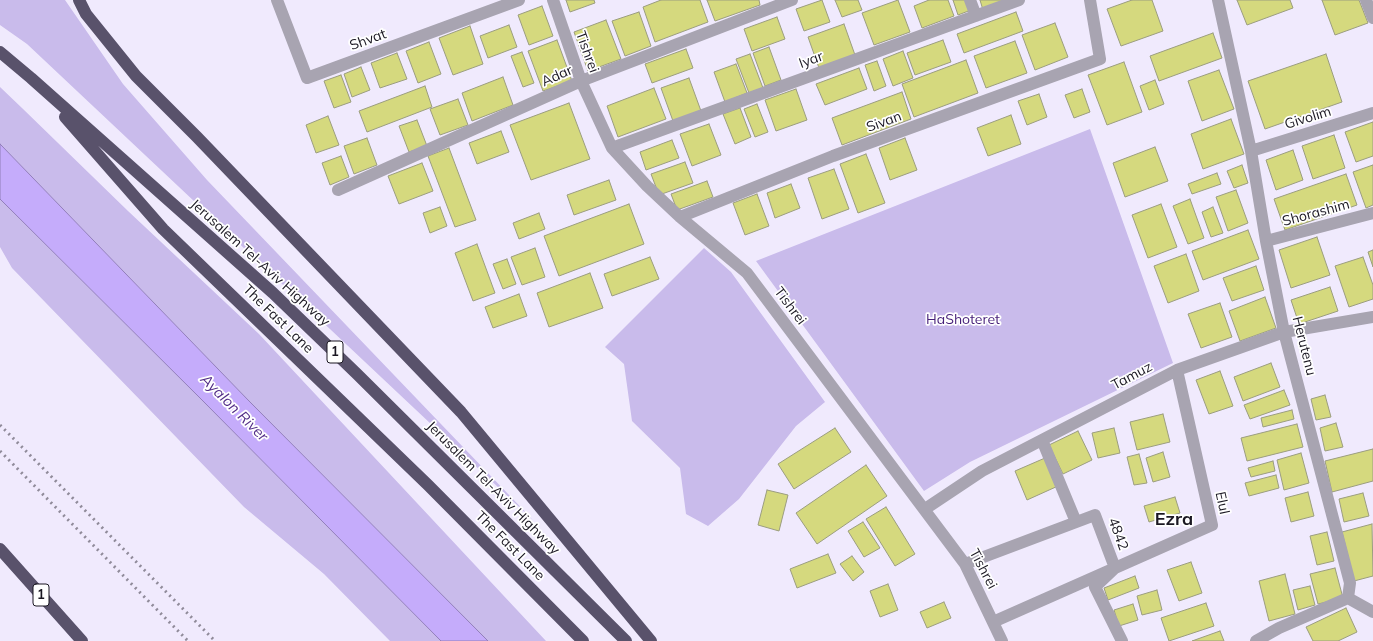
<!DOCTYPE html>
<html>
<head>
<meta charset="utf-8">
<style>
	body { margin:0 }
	canvas { display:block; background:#f0eafd }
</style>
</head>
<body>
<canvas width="1373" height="641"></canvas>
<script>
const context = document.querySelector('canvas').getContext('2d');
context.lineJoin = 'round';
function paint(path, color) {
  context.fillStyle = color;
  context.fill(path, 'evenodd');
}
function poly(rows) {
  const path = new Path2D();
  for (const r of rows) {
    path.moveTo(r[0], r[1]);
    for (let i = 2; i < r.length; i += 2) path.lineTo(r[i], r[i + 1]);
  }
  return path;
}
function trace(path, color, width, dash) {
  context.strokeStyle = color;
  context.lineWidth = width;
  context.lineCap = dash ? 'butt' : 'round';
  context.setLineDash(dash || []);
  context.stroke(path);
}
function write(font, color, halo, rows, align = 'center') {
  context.font = font + ' Mulish,sans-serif';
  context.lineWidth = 3.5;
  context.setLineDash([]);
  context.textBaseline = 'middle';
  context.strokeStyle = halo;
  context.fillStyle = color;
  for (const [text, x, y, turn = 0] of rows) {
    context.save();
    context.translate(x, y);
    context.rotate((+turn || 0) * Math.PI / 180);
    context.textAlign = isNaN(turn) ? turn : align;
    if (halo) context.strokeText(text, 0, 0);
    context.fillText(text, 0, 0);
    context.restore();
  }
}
const green = poly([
	[0,0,65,0,123,84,207,180,533,520,27,44,0,25],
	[0,87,22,108,128,211,259,334,546,641,488,641,249,401,0,144],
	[1090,129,1173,363,970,462,924,491,756,261],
	[0,199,202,400,441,641,390,641,324,574,244,507,12,268,0,247],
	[704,248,731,272,825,402,796,426,739,499,708,526,686,514,680,468,632,421,624,364,605,347]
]);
const water = poly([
	[0,144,249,401,488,641,441,641,202,400,0,199,0,144]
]);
const building = poly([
	[566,0,594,0,595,3,570,12,566,0],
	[661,0,700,0,708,22,655,42,643,7,661,0],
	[707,0,759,0,760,5,715,21,707,0],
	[822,0,830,22,804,31,796,9,822,0],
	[835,0,858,0,862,10,842,17,835,0],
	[898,0,910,32,874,45,862,13,898,0],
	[929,0,948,0,954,16,922,28,914,6,929,0],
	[953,0,967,0,971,10,958,15,953,0],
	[980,0,1009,0,983,10,980,0],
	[1132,0,1152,0,1163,31,1121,46,1107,9,1132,0],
	[1237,0,1290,0,1293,8,1247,25,1237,0],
	[1322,0,1359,0,1368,23,1335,35,1322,0],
	[542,6,553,36,529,45,518,15,542,6],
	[639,12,651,46,625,56,612,21,639,12],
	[1016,12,1023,31,964,53,957,34,1016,12],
	[777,17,785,39,752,51,744,29,777,17],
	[606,20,621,59,588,71,574,32,606,20],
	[1055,23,1068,57,1035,70,1022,35,1055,23],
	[844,24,855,55,819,68,808,37,844,24],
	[509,25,517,47,488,58,480,36,509,25],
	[470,26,483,64,453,75,439,38,470,26],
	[1213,33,1222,58,1159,81,1150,56,1213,33],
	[557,40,572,81,543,91,528,51,557,40],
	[943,40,951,62,915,75,907,53,943,40],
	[1015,41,1027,73,986,88,974,56,1015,41],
	[429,42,441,74,418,83,406,51,429,42],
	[769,47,781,80,765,86,753,53,769,47],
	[686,49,693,68,652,83,645,64,686,49],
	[903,51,913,78,893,86,883,59,903,51],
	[522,52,534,83,523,87,511,56,522,52],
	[397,53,407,79,380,88,371,63,397,53],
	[750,54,763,88,749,93,736,59,750,54],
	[1326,54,1342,102,1265,129,1248,81,1326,54],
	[966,60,978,93,914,117,902,84,966,60],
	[877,61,886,86,874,91,865,65,877,61],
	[1124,62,1142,112,1107,125,1088,75,1124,62],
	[736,64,747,93,725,102,714,72,736,64],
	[361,67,370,90,352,97,344,74,361,67],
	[859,68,867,89,825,105,816,84,859,68],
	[1219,70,1234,109,1202,121,1188,81,1219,70],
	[341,75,351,102,334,108,324,81,341,75],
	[503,77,513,105,472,121,462,93,503,77],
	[689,78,701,111,673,121,661,88,689,78],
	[1155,80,1164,104,1149,110,1140,86,1155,80],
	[425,86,432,107,367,132,359,111,425,86],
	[654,88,666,119,618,137,607,106,654,88],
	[796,89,807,120,776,131,765,100,796,89],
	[1082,89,1090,112,1074,118,1065,95,1082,89],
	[902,92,911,119,842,145,832,118,902,92],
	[1039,94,1047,117,1027,125,1018,101,1039,94],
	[458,99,468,125,440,135,430,109,458,99],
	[569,103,590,159,531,180,510,125,569,103],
	[757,104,768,132,755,137,744,109,757,104],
	[740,108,751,137,735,144,723,114,740,108],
	[1011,115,1021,144,988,156,977,128,1011,115],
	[328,116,339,145,316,153,306,125,328,116],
	[1231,119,1244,154,1203,169,1191,134,1231,119],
	[417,120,427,146,409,152,399,126,417,120],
	[1373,122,1373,156,1356,162,1345,132,1373,122],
	[709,124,721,155,692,166,680,134,709,124],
	[501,131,509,152,477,164,469,143,501,131],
	[1334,135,1345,168,1313,179,1302,146,1334,135],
	[367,138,377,165,354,174,344,146,367,138],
	[905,138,917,170,890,180,879,148,905,138],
	[672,140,679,158,646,170,640,152,672,140],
	[1155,147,1168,181,1125,197,1113,163,1155,147],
	[449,148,476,220,455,227,428,156,449,148],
	[1293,150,1303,180,1276,190,1266,160,1293,150],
	[866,154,885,203,858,213,840,164,866,154],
	[341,156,349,177,330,185,322,163,341,156],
	[685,162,693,183,659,195,651,174,685,162],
	[422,163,433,191,399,204,388,176,422,163],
	[1242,165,1248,183,1234,188,1227,171,1242,165],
	[1373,165,1373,205,1366,208,1353,172,1373,165],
	[834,169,849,209,822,219,808,178,834,169],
	[1217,173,1221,184,1192,194,1188,184,1217,173],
	[1346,174,1357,205,1285,230,1274,199,1346,174],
	[609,180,616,200,574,215,567,195,609,180],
	[707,181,713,197,677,210,671,194,707,181],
	[791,184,800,208,775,218,767,193,791,184],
	[1236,190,1248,223,1228,231,1216,197,1236,190],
	[757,194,769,226,745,235,733,203,757,194],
	[1190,199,1204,238,1188,244,1173,206,1190,199],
	[629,204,644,244,559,276,544,236,629,204],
	[1161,204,1177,247,1148,258,1132,215,1161,204],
	[440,207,447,226,430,233,423,213,440,207],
	[1213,207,1223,233,1211,237,1202,212,1213,207],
	[539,213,545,229,519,239,513,223,539,213],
	[1248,230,1259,259,1203,280,1192,251,1248,230],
	[1317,237,1330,275,1291,288,1279,250,1317,237],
	[477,244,495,293,473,301,455,253,477,244],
	[535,248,545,277,522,285,511,257,535,248],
	[1373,250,1373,267,1368,252,1373,250],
	[1186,254,1199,291,1168,303,1154,266,1186,254],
	[650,257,659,279,612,296,604,274,650,257],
	[1363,257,1373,285,1373,299,1349,307,1335,266,1363,257],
	[507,259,516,284,503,289,493,264,507,259],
	[1256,266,1264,290,1232,301,1223,278,1256,266],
	[590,273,603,308,549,327,537,293,590,273],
	[1330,287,1338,311,1299,324,1291,300,1330,287],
	[519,294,527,316,493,328,485,307,519,294],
	[1265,297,1276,328,1240,341,1229,311,1265,297],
	[1220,303,1232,337,1201,348,1188,314,1220,303],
	[1271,363,1280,387,1243,401,1234,377,1271,363],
	[1220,371,1233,406,1209,414,1196,380,1220,371],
	[1284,390,1290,405,1250,419,1244,405,1284,390],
	[1325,395,1331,417,1316,420,1311,399,1325,395],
	[1292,410,1294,419,1263,427,1261,418,1292,410],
	[1163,414,1170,442,1137,450,1130,422,1163,414],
	[1336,423,1343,447,1325,451,1320,428,1336,423],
	[1297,424,1303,447,1247,461,1241,438,1297,424],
	[835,428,851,452,794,489,778,464,835,428],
	[1114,428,1120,453,1098,458,1092,433,1114,428],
	[1078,431,1092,460,1063,474,1049,445,1078,431],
	[1373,449,1373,481,1332,492,1325,461,1373,449],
	[1163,452,1170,477,1153,482,1146,458,1163,452],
	[1301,453,1309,483,1284,490,1277,460,1301,453],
	[1139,454,1147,483,1134,485,1127,457,1139,454],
	[1045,458,1058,486,1027,500,1015,471,1045,458],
	[1273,461,1275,471,1251,477,1248,468,1273,461],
	[866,465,887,496,817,544,796,513,866,465],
	[1276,475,1279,488,1249,496,1245,483,1276,475],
	[767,490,788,495,779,531,758,525,767,490],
	[1308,492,1314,516,1291,522,1285,498,1308,492],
	[1363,493,1369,516,1344,522,1339,499,1363,493],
	[1175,497,1180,513,1149,522,1144,506,1175,497],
	[886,507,915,554,895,566,866,519,886,507],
	[863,522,880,548,864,557,848,531,863,522],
	[1372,524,1373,576,1354,581,1342,532,1372,524],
	[1327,532,1334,561,1317,565,1310,536,1327,532],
	[828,554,836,573,797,588,790,569,828,554],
	[852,556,864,572,853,581,840,564,852,556],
	[1191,562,1202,593,1179,601,1167,570,1191,562],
	[1335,568,1343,598,1318,604,1310,574,1335,568],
	[1285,574,1295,614,1269,621,1259,581,1285,574],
	[1135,576,1139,588,1108,600,1104,588,1135,576],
	[888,584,898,610,880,617,870,591,888,584],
	[1310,586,1315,605,1298,610,1293,590,1310,586],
	[1157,590,1162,610,1142,615,1137,596,1157,590],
	[944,602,951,618,927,628,920,612,944,602],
	[1206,603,1214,626,1169,641,1161,618,1206,603],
	[1133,604,1138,620,1119,626,1114,610,1133,604],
	[1346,608,1357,632,1338,641,1313,641,1306,627,1346,608],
	[1220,631,1224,641,1192,641,1220,631]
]);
const minor = poly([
	[277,0,307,78,519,0],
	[553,0,581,81,612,148,647,186,680,217,747,273,965,564,1002,641],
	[970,0,976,16],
	[1218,0,1251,151,1266,241,1284,332,1350,583,1348,598],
	[1366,0,1373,18],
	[612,148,1019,0],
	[1251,151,1373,113],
	[338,190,581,81,792,0],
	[680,217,833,156,1100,59,1090,0],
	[1266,241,1373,213],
	[1042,440,1076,522],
	[925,509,982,471,1177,370,1284,332,1373,317],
	[965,564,1095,515,1115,568,993,622],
	[1348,598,1373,612],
	[1122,641,1095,587,1115,568,1212,525,1177,370],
	[1256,641,1279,628,1348,598]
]);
const highway = poly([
	[79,0,86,14,136,76,197,137,461,412,651,641],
	[0,52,31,78,273,293,357,374,626,641],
	[65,117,163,229,428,485,583,641],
	[0,549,82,641]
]);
const rail = poly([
	[0,425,215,641],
	[0,451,188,641]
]);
const shields = [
	[335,352,16],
	[41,595,16]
];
const shieldNames = [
	["1",335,352],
	["1",41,595]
];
const streetNames = [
	["Shvat",368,40,-20],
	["Tishrei",587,52,70],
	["Iyar",811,60,-20],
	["Adar",557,76,-24],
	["Givolim",1308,118,-17],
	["Sivan",884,122,-20],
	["Shorashim",1316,213,-15],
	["Jerusalem Tel-Aviv Highway",260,263,42],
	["Tishrei",790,306,53],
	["The Fast Lane",278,319,44],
	["Herutenu",1304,346,76],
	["Tamuz",1132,376,-28],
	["Jerusalem Tel-Aviv Highway",493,488,45],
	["Elul",1222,503,78],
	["4842",1118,534,70],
	["The Fast Lane",510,546,45],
	["Tishrei",983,569,62]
];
const parkNames = [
	["HaShoteret",963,320]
];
const waterNames = [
	["Ayalon River",234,408,45]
];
const districtNames = [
	["Ezra",1174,520]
];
paint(green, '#c9bbeb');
paint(water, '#c5acfb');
trace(water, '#927fba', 1);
paint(building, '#d5d97e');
trace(building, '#9b9d7f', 1);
trace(minor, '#a8a4b1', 12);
trace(highway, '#59526b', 12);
trace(rail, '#908b9a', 3, [2, 4]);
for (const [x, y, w] of shields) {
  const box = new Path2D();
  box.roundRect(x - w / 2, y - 11, w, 22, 3);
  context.fillStyle = '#fff';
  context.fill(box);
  trace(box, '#1a1722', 1);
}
write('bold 13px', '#1a1722', null, shieldNames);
write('14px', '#1a1722', '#fff', streetNames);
write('14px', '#451e78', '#fff', parkNames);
write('italic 15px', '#522d87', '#fff', waterNames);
write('bold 18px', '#1a1722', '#fff', districtNames);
</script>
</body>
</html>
